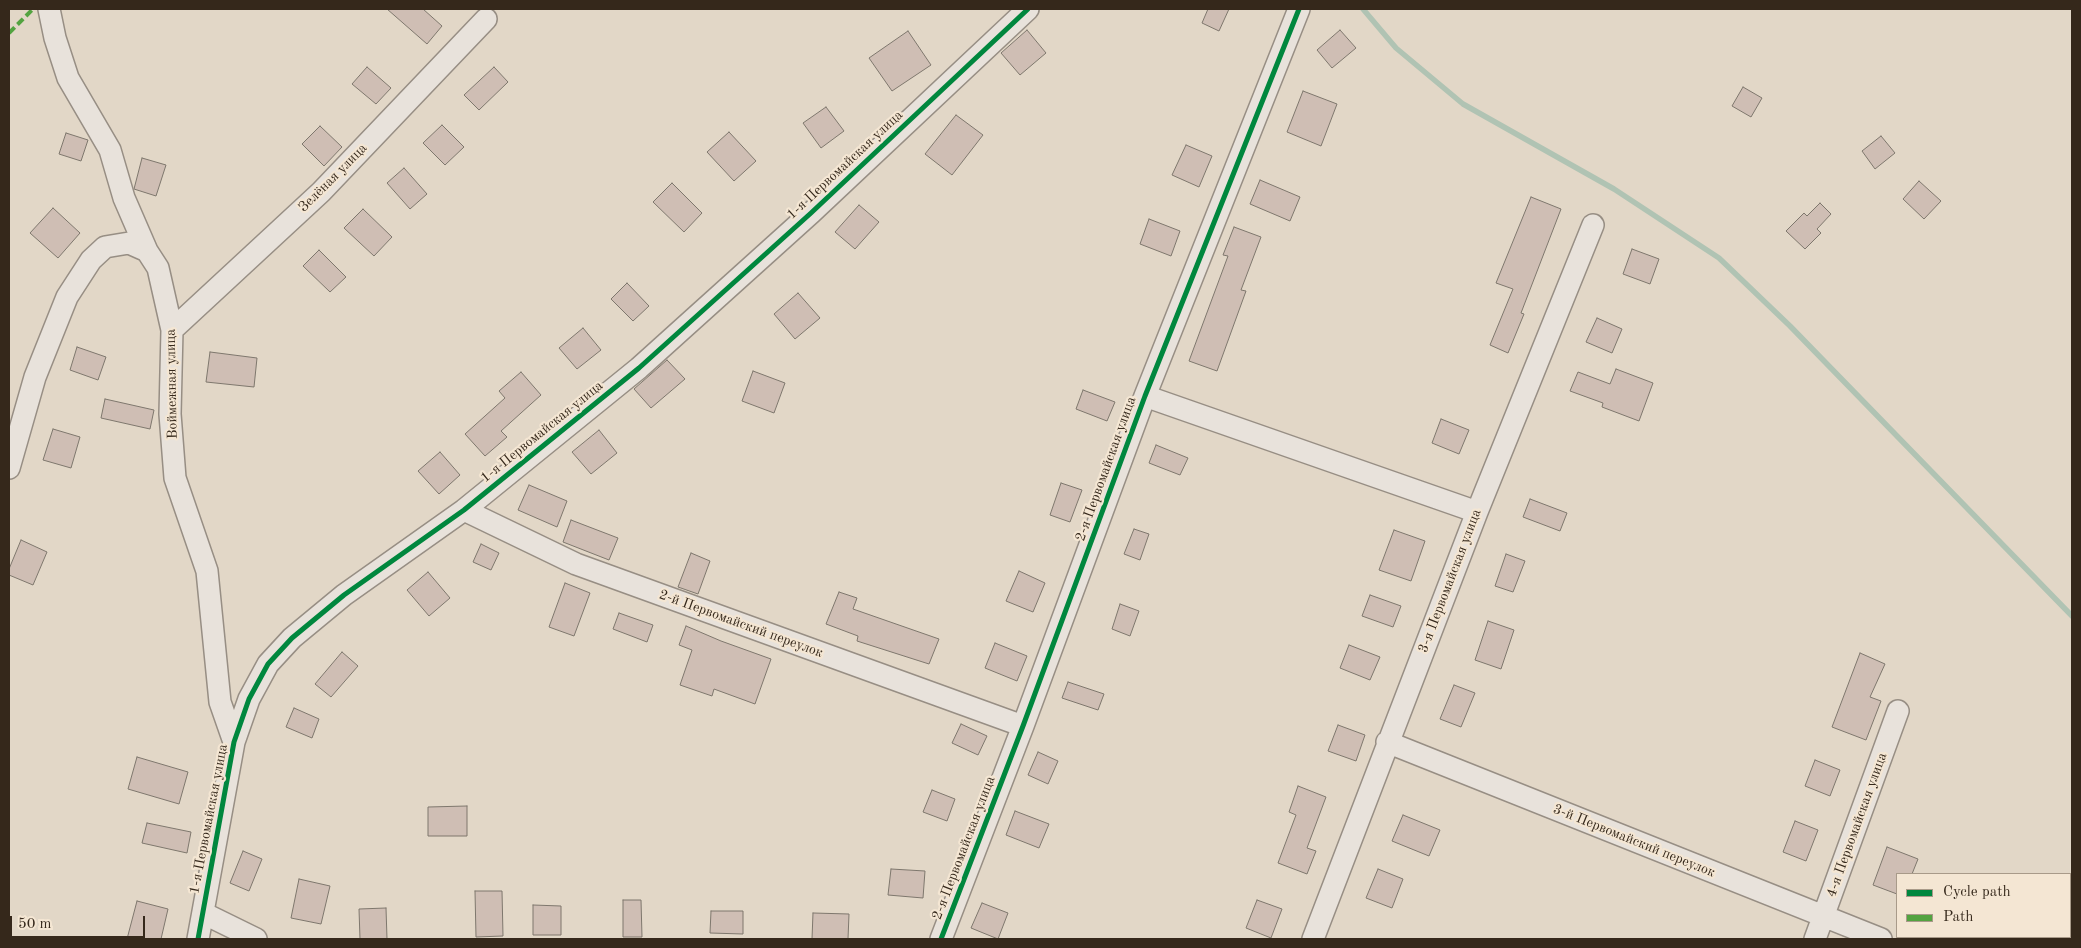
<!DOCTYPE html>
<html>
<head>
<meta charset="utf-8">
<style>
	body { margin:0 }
	#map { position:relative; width:2081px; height:948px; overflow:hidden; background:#e2d7c7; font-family:"Old Standard TT",serif }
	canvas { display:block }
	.frame { position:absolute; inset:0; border:10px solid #35281b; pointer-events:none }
	.legend { position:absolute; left:1896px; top:873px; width:175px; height:65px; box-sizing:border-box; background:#f4e6d3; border:1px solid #a89a89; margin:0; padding:6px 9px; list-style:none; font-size:15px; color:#35281b }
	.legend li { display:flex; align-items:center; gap:10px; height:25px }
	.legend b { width:25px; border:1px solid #a89a89 }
	.scale { position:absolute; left:10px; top:916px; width:135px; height:22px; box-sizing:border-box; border:2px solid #35281b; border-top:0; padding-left:6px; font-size:15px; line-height:18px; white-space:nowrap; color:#35281b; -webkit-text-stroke:4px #f4e6d3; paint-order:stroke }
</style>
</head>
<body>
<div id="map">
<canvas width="2081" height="948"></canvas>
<div class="frame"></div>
<ul class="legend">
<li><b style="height:6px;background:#00873e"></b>Cycle path</li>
<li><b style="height:6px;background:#53a340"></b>Path</li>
</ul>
<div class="scale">50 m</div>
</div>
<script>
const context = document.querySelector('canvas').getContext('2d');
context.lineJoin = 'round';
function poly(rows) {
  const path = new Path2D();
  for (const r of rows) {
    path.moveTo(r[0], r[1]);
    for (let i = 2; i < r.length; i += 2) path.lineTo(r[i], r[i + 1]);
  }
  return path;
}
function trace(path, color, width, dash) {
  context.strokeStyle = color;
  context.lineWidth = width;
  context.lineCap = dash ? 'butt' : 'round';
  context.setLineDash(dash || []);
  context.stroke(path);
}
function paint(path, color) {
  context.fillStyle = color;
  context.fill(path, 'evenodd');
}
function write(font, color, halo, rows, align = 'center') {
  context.font = font + ' "Old Standard TT",serif';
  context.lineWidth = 4.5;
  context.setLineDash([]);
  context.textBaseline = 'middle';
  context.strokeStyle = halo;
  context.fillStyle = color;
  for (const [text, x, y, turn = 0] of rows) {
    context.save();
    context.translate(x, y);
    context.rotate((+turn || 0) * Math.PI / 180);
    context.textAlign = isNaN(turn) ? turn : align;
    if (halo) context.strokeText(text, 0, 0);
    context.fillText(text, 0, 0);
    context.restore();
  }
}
const stream = poly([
	[1363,9,1396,48,1463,104,1614,189,1719,258,1790,326,2072,616]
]);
const building = poly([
	[387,9,423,9,442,26,427,44,387,9],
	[1208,9,1229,9,1219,31,1202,23,1208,9],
	[1027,30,1046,53,1020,75,1001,53,1027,30],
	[1340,30,1356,48,1332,68,1317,50,1340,30],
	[908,31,931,65,892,91,869,58,908,31],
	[367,67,391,88,376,104,352,84,367,67],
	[494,67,508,82,479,110,464,95,494,67],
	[1743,87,1762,98,1751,117,1732,106,1743,87],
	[1303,91,1337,104,1321,146,1287,132,1303,91],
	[826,107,844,131,821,148,803,123,826,107],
	[956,115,983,135,952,175,925,154,956,115],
	[442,125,464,147,445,165,423,143,442,125],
	[320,126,342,147,324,166,302,144,320,126],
	[729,132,756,161,734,181,707,152,729,132],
	[66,133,88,140,81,161,59,154,66,133],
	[1881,136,1895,153,1875,169,1862,151,1881,136],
	[1186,145,1212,156,1199,187,1172,175,1186,145],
	[142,158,166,165,156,196,134,189,142,158],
	[404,168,427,194,410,209,387,183,404,168],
	[1260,180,1300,197,1290,221,1250,204,1260,180],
	[1919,181,1941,201,1924,219,1903,199,1919,181],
	[672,183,702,213,684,232,653,202,672,183],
	[1531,197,1561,209,1521,313,1524,314,1508,353,1490,345,1513,289,1496,283,1531,197],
	[1820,203,1831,214,1817,229,1821,233,1805,249,1786,231,1804,213,1807,216,1820,203],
	[859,205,879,222,855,249,835,232,859,205],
	[53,208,80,233,58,258,30,233,53,208],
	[363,209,392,237,374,256,344,228,363,209],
	[1149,219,1180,231,1171,256,1140,244,1149,219],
	[1234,227,1261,237,1241,290,1246,291,1217,371,1189,361,1228,256,1223,255,1234,227],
	[1632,249,1659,259,1650,284,1623,274,1632,249],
	[319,250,346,277,330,292,303,266,319,250],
	[627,283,649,306,633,321,611,299,627,283],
	[798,293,820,318,795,339,774,314,798,293],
	[1597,318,1622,329,1612,353,1586,342,1597,318],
	[583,328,601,350,577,369,559,348,583,328],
	[77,347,106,357,98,380,70,370,77,347],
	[210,352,257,358,254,387,206,382,210,352],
	[667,360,685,379,651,408,634,389,667,360],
	[1616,369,1653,383,1639,421,1602,407,1603,403,1570,391,1578,372,1610,384,1616,369],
	[753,371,785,383,774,413,742,401,753,371],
	[521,372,541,395,501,431,507,437,485,456,465,434,505,398,499,391,521,372],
	[1083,390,1115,402,1107,421,1076,409,1083,390],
	[105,399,154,410,150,429,101,418,105,399],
	[1441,419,1469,430,1459,454,1432,443,1441,419],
	[53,429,80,437,71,468,43,460,53,429],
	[599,430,617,453,591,474,572,452,599,430],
	[1156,445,1188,458,1180,475,1149,463,1156,445],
	[440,452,460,475,439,494,418,471,440,452],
	[1061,483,1082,490,1070,522,1050,515,1061,483],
	[529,485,567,501,557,527,518,510,529,485],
	[1530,499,1567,513,1560,531,1523,517,1530,499],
	[571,520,618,538,609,560,563,542,571,520],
	[1134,529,1149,534,1140,560,1124,554,1134,529],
	[1394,530,1425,541,1411,581,1379,570,1394,530],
	[21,540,47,552,33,585,9,575,9,569,21,540],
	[481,544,499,553,491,570,473,562,481,544],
	[691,553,710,561,698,594,678,587,691,553],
	[1506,554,1525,561,1513,592,1495,586,1506,554],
	[1019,571,1045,583,1033,612,1006,601,1019,571],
	[428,572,450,598,429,616,407,590,428,572],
	[565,583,590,593,574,636,549,627,565,583],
	[839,592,857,598,853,609,939,639,929,664,857,641,858,636,826,624,839,592],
	[1370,595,1401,606,1393,627,1362,616,1370,595],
	[1120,604,1139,611,1130,636,1112,629,1120,604],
	[619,613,653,625,647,642,613,629,619,613],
	[1488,621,1514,630,1501,669,1475,660,1488,621],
	[686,626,721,641,771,659,755,704,714,689,712,696,680,685,692,650,679,645,686,626],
	[995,643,1027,656,1017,681,985,668,995,643],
	[1349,645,1380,657,1370,680,1340,668,1349,645],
	[342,652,358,666,331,697,315,684,342,652],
	[1860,653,1885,664,1870,697,1881,701,1866,740,1832,727,1860,653],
	[1068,682,1104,694,1098,710,1062,698,1068,682],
	[1454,685,1475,693,1461,727,1440,719,1454,685],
	[294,708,319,719,312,738,286,727,294,708],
	[961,724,987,736,978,755,952,743,961,724],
	[1338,725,1365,735,1356,761,1328,751,1338,725],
	[1038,752,1058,761,1048,784,1028,775,1038,752],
	[137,757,188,772,179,804,128,789,137,757],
	[1815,760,1840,770,1830,796,1805,786,1815,760],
	[1298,786,1326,797,1307,848,1316,851,1307,874,1278,863,1296,815,1289,812,1298,786],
	[932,790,955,799,947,821,923,812,932,790],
	[467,806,467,836,428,836,428,807,467,806],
	[1015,811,1049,824,1039,848,1006,835,1015,811],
	[1403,815,1440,830,1429,856,1392,841,1403,815],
	[1795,821,1818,830,1806,861,1783,852,1795,821],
	[147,823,191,832,187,853,142,843,147,823],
	[1887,847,1918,859,1912,874,1897,874,1897,894,1873,885,1887,847],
	[243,851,262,859,249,891,230,883,243,851],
	[891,869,925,871,923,898,888,895,891,869],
	[1378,869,1403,879,1392,908,1366,898,1378,869],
	[299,879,330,886,321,924,291,918,299,879],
	[475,891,502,891,503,936,476,937,475,891],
	[623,900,641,900,642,937,623,937,623,900],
	[1257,900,1282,909,1271,938,1246,928,1257,900],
	[137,901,168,909,161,939,127,939,137,901],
	[982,903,1008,913,998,939,971,928,982,903],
	[533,905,561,906,561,935,533,935,533,905],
	[386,908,387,939,360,939,359,909,386,908],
	[711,911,743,911,743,934,710,933,711,911],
	[813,913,849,914,848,939,812,939,813,913]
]);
const street = poly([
	[49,9,55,38,68,78,110,150,124,198,147,251],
	[172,330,321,192,486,19],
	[1145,396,1477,512],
	[9,468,35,377,67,297,91,260,105,247,129,243,147,251,158,268,172,330,170,414,175,478,207,571,220,702,234,742],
	[464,510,576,564,1023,726],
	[1387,742,1881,939],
	[203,913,256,939],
	[198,939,234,742,249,699,268,664,292,638,344,595,464,510,639,368,811,213,1028,9],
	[941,939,1023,726,1145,396,1299,9],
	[1313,939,1477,512,1593,225],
	[1815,939,1898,711]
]);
const quiet = poly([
	[9,33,33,9]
]);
const cycleway = poly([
	[198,939,234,742,249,699,268,664,292,638,344,595,464,510,639,368,811,213,1028,9],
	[941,939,1023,726,1145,396,1299,9]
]);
const streetNames = [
	["1-я Первомайская улица",845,165,-43],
	["Зелёная улица",333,178,-45],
	["Воймежная улица",172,384,-91],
	["1-я Первомайская улица",542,432,-39],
	["2-я Первомайская улица",1106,469,-70],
	["3-я Первомайская улица",1450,581,-69],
	["2-й Первомайский переулок",741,624,20],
	["1-я Первомайская улица",209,819,-79],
	["4-я Первомайская улица",1857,825,-70],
	["3-й Первомайский переулок",1634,841,22],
	["2-я Первомайская улица",964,848,-69]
];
trace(stream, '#b0c3b3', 5.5);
paint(building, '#cfbeb4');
trace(building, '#7e776d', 1);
trace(street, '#978e84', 24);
trace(street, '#e8e2db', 21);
trace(quiet, '#53a340', 4, [8, 4]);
trace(cycleway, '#00873e', 5);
write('14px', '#35281b', '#f4e6d3', streetNames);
</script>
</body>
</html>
